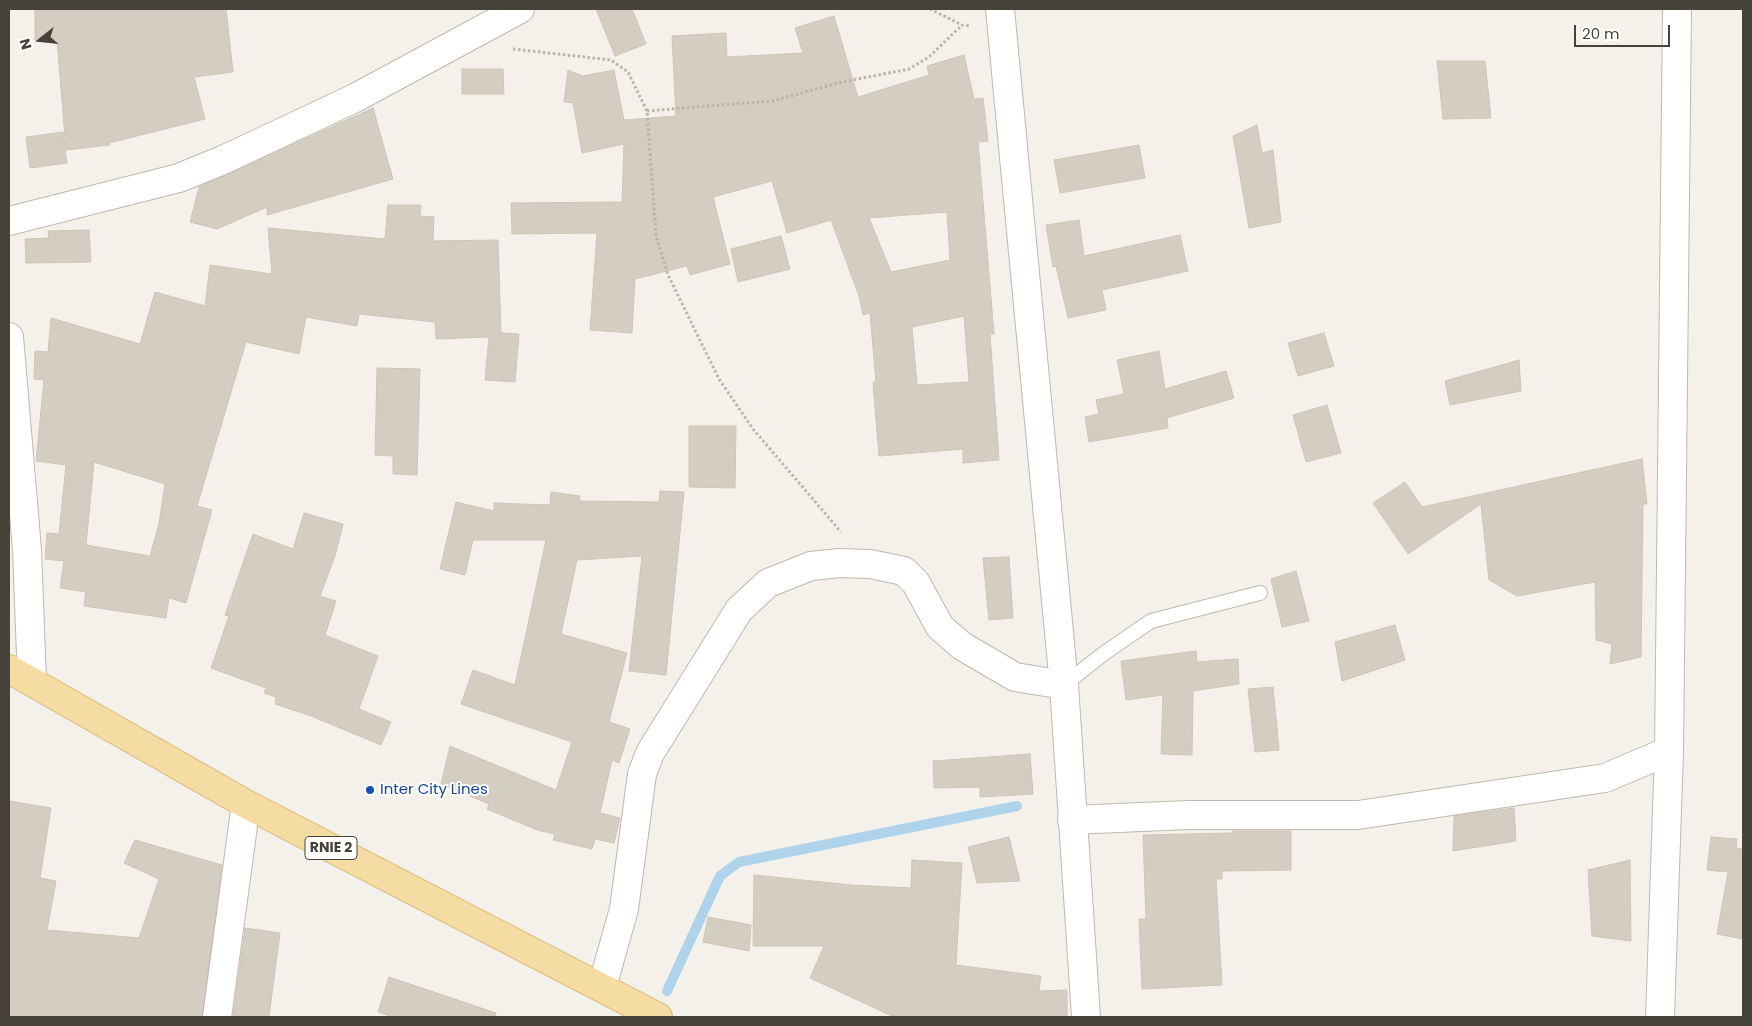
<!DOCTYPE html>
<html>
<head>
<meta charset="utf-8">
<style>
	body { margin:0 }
	#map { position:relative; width:1752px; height:1026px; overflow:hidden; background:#f4f1eb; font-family:Poppins,sans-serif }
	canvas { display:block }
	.frame { position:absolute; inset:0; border:10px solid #474239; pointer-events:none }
	.north { position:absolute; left:15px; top:15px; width:50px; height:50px; -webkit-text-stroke:4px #fff; paint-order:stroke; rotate:254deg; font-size:14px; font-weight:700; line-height:20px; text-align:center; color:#474239 }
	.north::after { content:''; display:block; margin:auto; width:18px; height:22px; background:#474239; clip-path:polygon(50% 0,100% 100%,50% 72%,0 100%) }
	.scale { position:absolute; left:1574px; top:25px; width:96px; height:22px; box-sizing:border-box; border:2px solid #474239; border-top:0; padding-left:6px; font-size:15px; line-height:18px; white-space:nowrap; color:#474239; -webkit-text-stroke:4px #fff; paint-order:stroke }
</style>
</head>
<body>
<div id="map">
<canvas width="1752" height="1026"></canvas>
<div class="frame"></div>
<div class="north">N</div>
<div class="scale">20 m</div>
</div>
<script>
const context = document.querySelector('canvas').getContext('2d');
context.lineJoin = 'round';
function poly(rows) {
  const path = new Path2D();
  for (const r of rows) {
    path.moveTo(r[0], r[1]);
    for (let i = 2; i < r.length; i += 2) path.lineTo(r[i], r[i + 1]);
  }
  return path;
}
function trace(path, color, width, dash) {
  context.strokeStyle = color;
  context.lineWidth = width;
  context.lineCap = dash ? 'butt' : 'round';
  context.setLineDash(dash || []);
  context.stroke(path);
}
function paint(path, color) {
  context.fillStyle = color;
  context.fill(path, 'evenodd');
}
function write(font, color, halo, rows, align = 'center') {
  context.font = font + ' Poppins,sans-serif';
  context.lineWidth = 4;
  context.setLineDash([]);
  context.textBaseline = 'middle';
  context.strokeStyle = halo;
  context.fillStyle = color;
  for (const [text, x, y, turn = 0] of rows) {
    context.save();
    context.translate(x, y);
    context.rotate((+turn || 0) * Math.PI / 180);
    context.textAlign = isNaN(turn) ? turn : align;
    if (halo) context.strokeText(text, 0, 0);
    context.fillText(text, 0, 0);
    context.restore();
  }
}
const stream = poly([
	[667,991,720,876,739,862,1017,806]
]);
const building = poly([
	[35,9,226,9,233,72,194,77,205,119,109,143,110,145,66,150,57,40,35,40,35,9],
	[596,9,632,9,646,44,615,56,596,9],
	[834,16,858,97,929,75,927,66,964,55,974,99,983,98,988,141,978,142,994,334,990,334,999,460,963,463,963,449,879,456,873,382,876,382,870,313,863,315,859,296,831,220,787,233,772,181,713,197,730,264,690,275,687,266,635,279,632,333,590,330,597,233,512,234,511,203,622,202,624,144,582,153,573,103,564,102,568,70,583,76,614,70,624,120,676,116,672,36,726,33,727,57,803,53,795,28,834,16],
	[947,212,950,260,891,272,869,218,947,212],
	[964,316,969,382,917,385,912,327,964,316],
	[1437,61,1485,61,1491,118,1443,119,1437,61],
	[462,69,503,69,504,94,462,94,462,69],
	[373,108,393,179,267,215,267,207,217,229,190,222,199,187,373,108],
	[1257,125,1262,153,1273,150,1281,222,1249,228,1233,136,1257,125],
	[63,132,67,163,30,168,26,137,63,132],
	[1139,145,1145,178,1060,193,1054,160,1139,145],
	[388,205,421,205,420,216,434,217,433,241,498,240,501,333,519,334,515,382,485,380,489,337,436,339,435,322,359,314,357,326,306,317,299,354,246,342,197,506,212,510,186,603,169,598,166,618,84,606,86,592,60,588,64,561,45,559,47,533,59,534,66,465,36,461,44,380,34,379,35,351,48,352,51,318,140,344,155,292,205,306,210,265,272,274,268,228,385,239,388,205],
	[94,462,165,484,159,524,150,556,86,545,94,462],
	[1079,220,1084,256,1180,235,1188,271,1102,290,1106,310,1068,318,1056,266,1053,267,1046,225,1079,220],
	[89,230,91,262,26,263,25,239,49,238,48,231,89,230],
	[781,236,790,269,738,282,731,249,781,236],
	[1324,333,1334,366,1298,376,1288,343,1324,333],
	[1159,351,1165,389,1226,371,1234,398,1167,418,1168,428,1089,442,1085,417,1099,414,1096,400,1124,394,1117,360,1159,351],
	[1519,360,1521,391,1450,405,1445,381,1519,360],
	[377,368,420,369,417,475,393,474,393,456,375,455,377,368],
	[1327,405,1341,453,1306,462,1293,415,1327,405],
	[689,426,736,426,735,488,689,487,689,426],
	[1642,459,1647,504,1643,504,1641,657,1610,664,1612,644,1596,640,1595,582,1517,596,1489,580,1481,504,1408,554,1373,503,1405,482,1422,507,1642,459],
	[660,491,684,492,666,675,629,671,642,556,577,560,561,634,627,653,609,722,630,729,619,763,612,760,600,813,620,818,614,843,595,839,592,849,553,840,555,834,537,830,487,809,489,804,441,784,450,746,556,790,572,742,461,704,473,670,515,685,546,540,473,540,465,575,440,569,456,502,494,511,494,503,550,505,551,492,580,496,579,501,659,502,660,491],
	[304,513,343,524,335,556,320,596,336,601,325,635,378,656,359,709,391,722,381,745,311,716,275,704,276,697,264,693,266,688,211,668,229,616,225,615,253,534,293,549,304,513],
	[1009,557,1013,618,989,620,983,558,1009,557],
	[1296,571,1309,621,1282,627,1271,579,1296,571],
	[1395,625,1405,660,1342,681,1335,642,1395,625],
	[1196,651,1197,662,1238,659,1239,684,1193,691,1192,755,1161,754,1163,695,1126,700,1121,661,1196,651],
	[1273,687,1279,750,1255,752,1248,689,1273,687],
	[1030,754,1033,794,980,797,980,787,934,788,933,761,1030,754],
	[9,801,51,808,40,878,56,881,47,930,139,938,159,879,124,863,135,840,222,865,202,1017,9,1017,9,801],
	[1514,808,1516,841,1453,851,1454,816,1514,808],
	[1233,831,1291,831,1291,870,1222,871,1222,879,1216,879,1222,985,1142,989,1139,919,1146,919,1143,835,1233,833,1233,831],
	[1009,837,1020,881,977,883,968,847,1009,837],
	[1711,837,1737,839,1736,848,1743,849,1743,939,1717,934,1728,872,1707,870,1711,837],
	[912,860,962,863,956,965,1041,976,1039,991,1067,990,1067,1017,894,1017,810,978,824,946,753,946,754,875,851,885,911,888,912,860],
	[1630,860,1631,941,1592,936,1588,870,1630,860],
	[708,917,751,925,749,951,703,942,708,917],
	[245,928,280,933,269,1017,233,1017,245,928],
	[389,977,496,1013,495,1017,393,1017,378,1012,389,977]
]);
const path = poly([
	[930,9,962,25,971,26],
	[513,49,611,60,628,72,647,111,656,236,668,275,719,379,753,429,841,532],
	[647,111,772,101,842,82,909,69,929,57,962,25]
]);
const service = poly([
	[1064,685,1103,654,1151,621,1260,593]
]);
const minor = poly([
	[9,221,179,178,223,160,355,98,520,9],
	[9,337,27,550,32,681],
	[1072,820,1188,815,1358,815,1605,778,1669,751],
	[602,987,624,909,642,774,650,753,739,610,768,583,811,566,840,563,870,564,904,571,916,583,940,627,962,646,1015,677,1064,685],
	[217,1017,246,804],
	[1660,1017,1669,751,1677,9]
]);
const tertiary = poly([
	[1000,9,1064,685,1086,1017]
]);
const primary = poly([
	[9,669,246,804,658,1017]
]);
const markers = [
	[370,790,5,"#1a4fb4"]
];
const shields = [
	[331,848,52]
];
const shieldNames = [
	["RNIE 2",331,848]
];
const transitNames = [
	["Inter City Lines",380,790]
];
trace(stream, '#aed3ea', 10);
paint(building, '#d4cdc1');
trace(building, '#cfc4b5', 1);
trace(service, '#bfb8ae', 16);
trace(minor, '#bfb8ae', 30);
trace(tertiary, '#bfb8ae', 30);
trace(primary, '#d8b874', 30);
trace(path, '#bfb4a1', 3, [2.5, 2.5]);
trace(service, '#fff', 14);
trace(minor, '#fff', 28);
trace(tertiary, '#fff', 28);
trace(primary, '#f4dca3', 28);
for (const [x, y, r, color] of markers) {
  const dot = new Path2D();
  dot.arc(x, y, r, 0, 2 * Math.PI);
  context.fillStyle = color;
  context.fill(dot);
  trace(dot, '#fff', 2);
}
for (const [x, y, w] of shields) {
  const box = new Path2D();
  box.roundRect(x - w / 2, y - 11.5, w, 23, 4);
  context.fillStyle = '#fff';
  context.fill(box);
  trace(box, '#474239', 1);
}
write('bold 14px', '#474239', null, shieldNames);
write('15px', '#164399', '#fff', transitNames, 'left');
</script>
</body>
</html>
